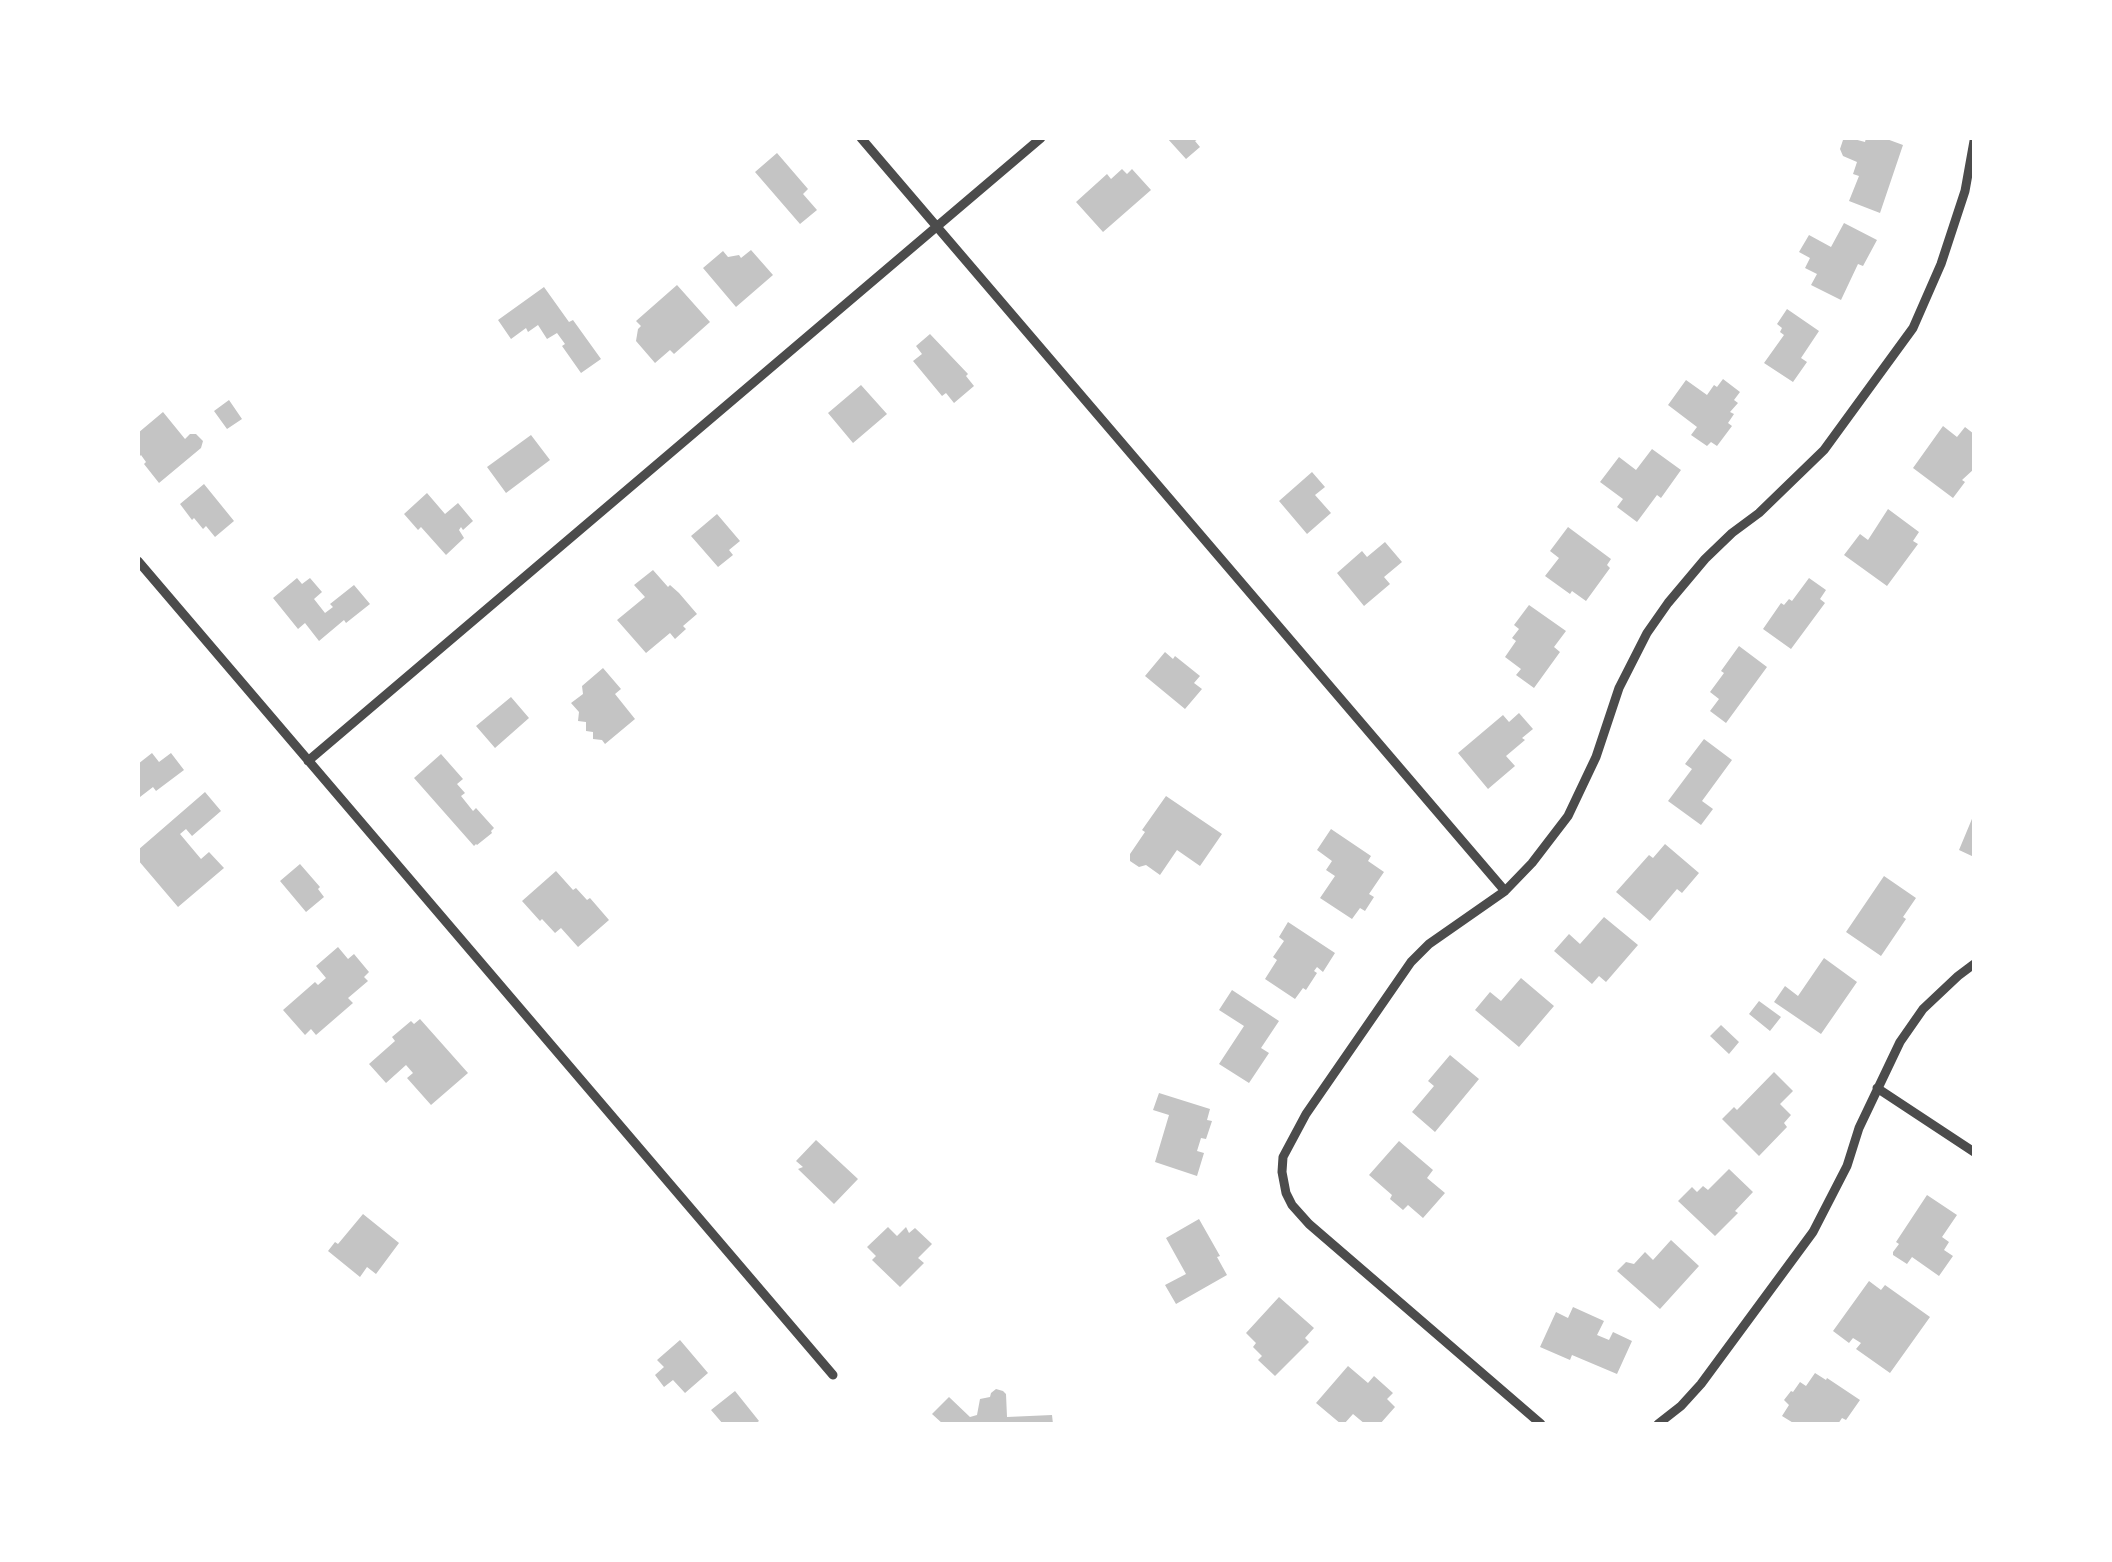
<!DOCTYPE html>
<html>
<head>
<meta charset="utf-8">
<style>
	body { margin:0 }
	#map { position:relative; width:2112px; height:1562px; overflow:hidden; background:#fff; font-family:Overpass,sans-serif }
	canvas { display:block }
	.frame { position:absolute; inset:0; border:140px solid #fff; pointer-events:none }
</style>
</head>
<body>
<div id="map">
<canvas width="2112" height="1562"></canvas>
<div class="frame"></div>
</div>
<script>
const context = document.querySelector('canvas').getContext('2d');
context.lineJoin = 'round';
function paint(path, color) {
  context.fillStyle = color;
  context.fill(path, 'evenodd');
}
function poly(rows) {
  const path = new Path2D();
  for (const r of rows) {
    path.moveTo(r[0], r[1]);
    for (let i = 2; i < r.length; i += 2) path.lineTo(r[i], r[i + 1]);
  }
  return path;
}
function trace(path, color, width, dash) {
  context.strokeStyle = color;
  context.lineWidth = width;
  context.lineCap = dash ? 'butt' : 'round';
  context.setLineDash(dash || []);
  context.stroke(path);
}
const building = poly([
	[1167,138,1200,138,1195,141,1200,147,1186,159],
	[1850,138,1865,142,1866,138,1884,138,1903,145,1880,213,1849,201,1859,176,1853,174,1857,162,1843,156,1840,149,1843,140],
	[777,153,808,189,803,194,817,210,800,224,755,172],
	[1122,169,1127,174,1132,169,1151,190,1103,232,1076,202,1107,174,1111,179],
	[1844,223,1877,240,1863,266,1858,264,1841,300,1811,285,1817,274,1805,268,1810,258,1799,252,1809,235,1831,247],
	[751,250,773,275,736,307,703,268,723,251,728,257,739,255,741,258],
	[677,285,710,322,674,354,670,350,655,363,636,341,638,329,641,326,636,321],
	[544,287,569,322,573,320,601,359,581,373,562,346,565,344,557,333,547,339,538,325,528,332,526,328,511,339,498,320],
	[1787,309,1819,331,1801,358,1807,362,1793,382,1764,363,1784,335,1780,332,1782,328,1777,324],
	[930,334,968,374,966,376,974,386,954,403,946,393,942,396,913,361,922,354,916,346],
	[1723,379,1740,392,1734,400,1738,403,1730,412,1734,414,1728,423,1732,426,1717,446,1711,442,1707,446,1691,435,1697,427,1668,405,1686,380,1707,395,1714,385,1717,387],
	[861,385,887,414,853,443,828,413],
	[229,400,242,419,227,429,214,411],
	[163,412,185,439,190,434,196,434,203,441,201,448,159,483,144,464,146,462,141,455,138,458,138,433],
	[1943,426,1957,437,1965,427,1974,434,1974,469,1962,480,1965,482,1953,498,1913,468],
	[531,435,550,460,506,493,487,467],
	[1652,449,1681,470,1661,498,1657,495,1637,522,1617,507,1623,499,1600,482,1619,457,1636,470],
	[1312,472,1325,487,1315,495,1331,513,1307,534,1279,501],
	[204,484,234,521,215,537,206,526,203,529,194,518,192,520,180,504],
	[427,493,445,514,458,503,473,521,463,530,461,527,459,530,464,538,446,555,421,527,418,530,404,514],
	[1888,509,1919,532,1913,541,1918,544,1887,586,1844,555,1860,534,1868,540],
	[717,514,740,541,729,550,733,555,718,567,691,536],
	[1568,527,1611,559,1607,565,1610,568,1586,601,1572,591,1570,594,1545,576,1559,558,1550,551],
	[1385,542,1402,562,1384,577,1390,584,1364,606,1337,573,1362,551,1367,557],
	[653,570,668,587,670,585,679,593,697,614,683,626,686,629,675,639,670,633,646,653,617,620,645,597,634,585],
	[297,578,302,584,310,578,322,592,314,599,325,613,333,607,330,604,354,585,370,604,346,623,344,620,319,641,305,623,298,629,273,598],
	[1809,578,1826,590,1820,599,1825,603,1791,649,1763,629,1781,603,1784,605,1789,599,1792,601],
	[1529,605,1566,631,1554,647,1560,652,1534,688,1516,675,1521,669,1505,657,1516,641,1512,638,1519,629,1514,625],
	[1739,646,1767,667,1726,723,1710,711,1719,699,1710,692,1724,673,1721,671],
	[1165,652,1173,659,1175,656,1200,676,1194,683,1202,689,1185,709,1145,676],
	[603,668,621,689,615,694,635,719,605,744,602,740,593,739,593,732,586,731,586,722,578,721,579,712,571,703,583,694,582,686],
	[511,697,529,718,495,748,476,726],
	[1519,713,1533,729,1522,738,1525,740,1506,756,1515,766,1488,789,1458,753,1503,715,1509,722],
	[1704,739,1732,760,1702,801,1713,809,1701,825,1668,801,1692,769,1685,764],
	[152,753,159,762,171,753,184,770,156,791,153,787,140,797,138,794,138,764],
	[441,754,463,779,457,784,465,793,461,796,473,811,476,808,494,828,491,831,492,833,477,845,476,844,474,846,414,778],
	[205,792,221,811,192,836,186,829,180,834,201,859,209,852,224,868,178,907,138,860,138,850],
	[1166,796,1222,834,1200,866,1177,850,1160,875,1146,865,1139,867,1130,861,1130,854,1145,832,1142,830],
	[1974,814,1974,857,1959,850],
	[1331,829,1371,856,1368,861,1384,872,1369,894,1374,897,1365,911,1360,908,1352,919,1320,898,1335,876,1326,870,1332,861,1317,850],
	[1665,844,1699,873,1682,893,1677,889,1650,921,1616,892,1649,855,1653,858],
	[300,864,320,887,318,889,324,897,306,912,280,881],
	[556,871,573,890,576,888,587,900,590,898,609,920,578,947,561,928,555,933,542,919,540,921,522,901],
	[1884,876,1916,898,1903,917,1906,919,1881,956,1846,932],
	[1604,917,1638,945,1606,982,1599,976,1592,984,1554,951,1569,934,1580,944],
	[1288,922,1335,953,1323,972,1317,967,1314,971,1317,973,1306,990,1303,988,1295,999,1265,979,1277,960,1273,957,1284,941,1279,937],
	[338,947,348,959,354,954,369,972,364,977,368,981,348,998,353,1003,316,1035,311,1029,305,1035,283,1010,315,982,318,985,326,978,316,966],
	[1824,958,1857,982,1821,1034,1774,1002,1785,986,1798,996],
	[1521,978,1554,1006,1519,1047,1475,1010,1490,992,1501,1001],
	[1232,990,1279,1021,1261,1048,1269,1053,1249,1083,1219,1064,1244,1026,1219,1010],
	[1759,1001,1781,1017,1770,1031,1749,1014],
	[420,1019,468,1073,431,1105,407,1078,413,1073,406,1065,386,1083,369,1064,395,1041,392,1037,411,1021,414,1024],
	[1721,1025,1739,1042,1729,1054,1710,1036],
	[1450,1055,1479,1079,1435,1132,1412,1112,1434,1086,1428,1081],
	[1774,1072,1793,1091,1780,1104,1791,1115,1784,1123,1787,1127,1759,1156,1722,1119,1734,1107,1737,1110],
	[1159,1093,1210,1109,1207,1120,1212,1121,1206,1139,1201,1138,1197,1151,1204,1153,1197,1176,1155,1162,1169,1115,1153,1110],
	[816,1140,858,1179,834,1204,798,1169,803,1167,796,1161],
	[1399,1141,1433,1170,1427,1178,1445,1193,1423,1218,1408,1205,1403,1210,1390,1199,1392,1195,1369,1175],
	[1729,1169,1753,1192,1735,1211,1738,1213,1715,1236,1678,1201,1692,1187,1697,1192,1703,1186,1708,1190],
	[1927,1195,1957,1215,1942,1237,1949,1242,1944,1250,1953,1256,1939,1276,1912,1257,1907,1264,1893,1255,1893,1252,1899,1244,1896,1242],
	[363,1214,399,1243,376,1274,367,1267,360,1277,328,1251,335,1242,338,1244],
	[1199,1219,1220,1256,1217,1257,1227,1275,1176,1304,1165,1285,1186,1274,1166,1238],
	[888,1227,897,1236,906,1227,909,1233,915,1228,932,1244,918,1258,924,1263,900,1287,872,1260,876,1256,867,1247],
	[1671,1240,1699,1266,1660,1309,1617,1271,1626,1262,1634,1264,1645,1252,1653,1260],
	[1869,1281,1881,1290,1885,1285,1930,1317,1890,1373,1856,1349,1861,1343,1853,1338,1849,1343,1833,1331],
	[1279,1297,1314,1328,1305,1338,1309,1342,1275,1376,1258,1360,1262,1356,1253,1347,1256,1343,1246,1333],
	[1573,1307,1604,1321,1597,1335,1609,1340,1613,1332,1632,1341,1617,1374,1572,1355,1570,1360,1540,1347,1556,1312,1568,1318],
	[680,1340,708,1373,685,1393,673,1380,664,1387,655,1375,664,1367,657,1360],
	[1348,1366,1368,1383,1374,1376,1393,1393,1387,1399,1395,1407,1380,1424,1365,1424,1353,1414,1344,1424,1341,1424,1316,1403],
	[1815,1373,1826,1380,1827,1378,1860,1400,1846,1420,1842,1418,1838,1424,1795,1424,1782,1416,1789,1405,1784,1400,1791,1391,1793,1392,1800,1382,1806,1386],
	[996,1389,1003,1391,1006,1394,1007,1417,1052,1415,1053,1424,943,1424,932,1414,949,1397,970,1417,977,1415,980,1399,990,1397,991,1393],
	[735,1391,759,1421,755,1424,723,1424,711,1410]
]);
const minor = poly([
	[861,138,1505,891],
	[138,561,833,1375],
	[308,761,1041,138],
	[1877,1088,1974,1152],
	[1541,1424,1309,1224,1292,1205,1286,1193,1282,1172,1283,1157,1306,1114,1411,962,1429,944,1505,891,1532,863,1568,816,1596,757,1619,688,1647,633,1668,603,1705,559,1732,533,1759,513,1824,450,1913,328,1941,264,1965,191,1974,141],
	[1658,1424,1681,1406,1701,1384,1813,1232,1847,1166,1859,1128,1900,1042,1923,1009,1958,976,1974,964]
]);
paint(building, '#c4c4c4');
trace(minor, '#4c4c4c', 9);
</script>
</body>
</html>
